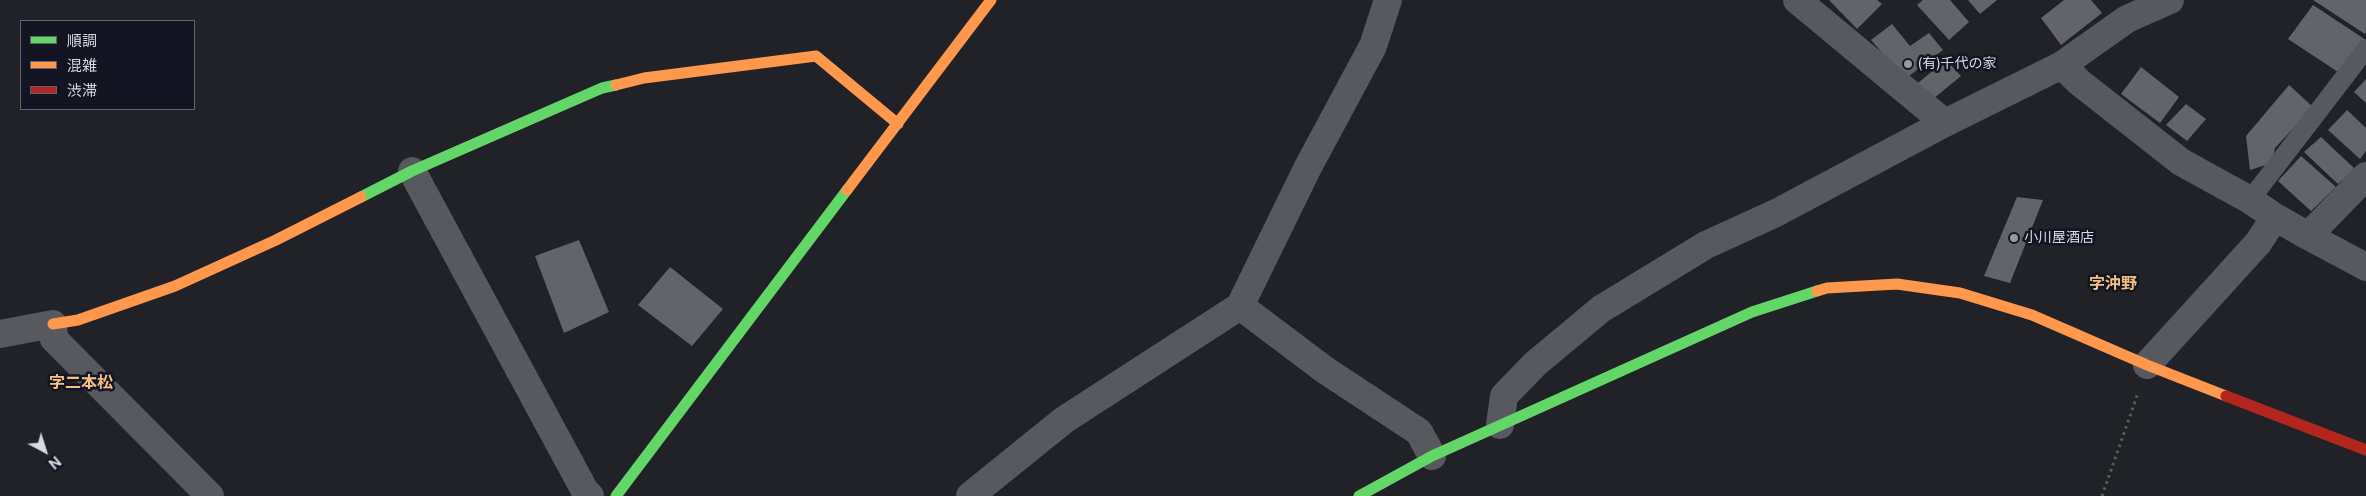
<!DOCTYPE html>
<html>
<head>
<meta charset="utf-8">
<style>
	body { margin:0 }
	#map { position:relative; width:2366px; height:496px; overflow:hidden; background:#202228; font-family:"Public Sans","Noto Sans JP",sans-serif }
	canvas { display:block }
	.legend { position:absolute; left:20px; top:20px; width:175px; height:90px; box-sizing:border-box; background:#131622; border:1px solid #61646f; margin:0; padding:6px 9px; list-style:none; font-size:15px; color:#d7dae2 }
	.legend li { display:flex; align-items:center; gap:10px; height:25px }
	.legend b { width:25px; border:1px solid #61646f }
	.north { position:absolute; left:20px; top:426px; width:50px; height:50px; -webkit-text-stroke:4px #131622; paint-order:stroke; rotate:140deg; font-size:14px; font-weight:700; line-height:20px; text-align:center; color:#d7dae2 }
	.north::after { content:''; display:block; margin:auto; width:18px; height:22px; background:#d7dae2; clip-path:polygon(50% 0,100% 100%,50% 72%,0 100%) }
</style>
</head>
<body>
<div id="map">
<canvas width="2366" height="496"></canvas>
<ul class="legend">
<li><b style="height:6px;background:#63d668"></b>順調</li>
<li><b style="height:6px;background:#ff974d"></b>混雑</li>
<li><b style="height:6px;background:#b3261e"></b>渋滞</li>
</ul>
<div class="north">N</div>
</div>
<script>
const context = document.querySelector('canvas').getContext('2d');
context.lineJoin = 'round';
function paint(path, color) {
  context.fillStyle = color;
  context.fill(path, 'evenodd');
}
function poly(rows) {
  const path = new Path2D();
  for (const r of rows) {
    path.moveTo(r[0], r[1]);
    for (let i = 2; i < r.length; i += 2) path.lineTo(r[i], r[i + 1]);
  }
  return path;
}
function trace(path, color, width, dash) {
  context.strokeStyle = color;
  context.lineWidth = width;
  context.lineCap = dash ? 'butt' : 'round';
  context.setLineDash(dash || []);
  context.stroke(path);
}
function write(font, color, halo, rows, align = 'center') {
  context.font = font + ' "Public Sans","Noto Sans JP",sans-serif';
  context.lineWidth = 5;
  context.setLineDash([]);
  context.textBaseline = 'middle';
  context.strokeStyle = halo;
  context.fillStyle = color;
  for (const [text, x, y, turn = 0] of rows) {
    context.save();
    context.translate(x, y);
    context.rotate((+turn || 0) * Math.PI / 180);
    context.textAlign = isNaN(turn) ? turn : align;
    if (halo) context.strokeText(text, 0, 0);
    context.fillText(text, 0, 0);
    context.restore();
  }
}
const building = poly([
	[1829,0,1877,0,1882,4,1857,29],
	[1923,0,1950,0,1969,22,1949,40,1917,5],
	[1968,0,1997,0,1980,14],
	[2064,0,2091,0,2102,13,2061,45,2041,18],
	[2313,0,2366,0,2366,32,2365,34],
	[2313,5,2366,40,2341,74,2288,39],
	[1892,24,1910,46,1929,33,1943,50,1905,79,1871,40],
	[1946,60,1961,76,1933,99,1918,83],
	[2141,67,2179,97,2160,123,2121,94],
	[2366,79,2366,103,2354,92],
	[2289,85,2313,107,2275,148,2272,163,2250,170,2246,136],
	[2186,104,2206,119,2187,141,2166,125],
	[2347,110,2366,128,2366,151,2360,159,2328,130],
	[2321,137,2355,169,2338,184,2304,152],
	[2301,156,2336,187,2311,211,2278,181],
	[2017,197,2043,200,2010,283,1984,276],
	[579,240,609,312,564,333,535,256],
	[670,267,723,309,692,346,638,305]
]);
const path = poly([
	[2102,496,2138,393]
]);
const lane = poly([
	[2250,200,2366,49]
]);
const street = poly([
	[1797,0,1945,123],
	[2062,65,2079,82,2181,162,2250,200,2275,217],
	[412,171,585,491,590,496],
	[2308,236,2366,267],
	[1240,306,1325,370,1419,432,1432,456],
	[0,334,53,324,54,339,210,496],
	[2147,365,2258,243,2275,217,2308,236,2366,176],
	[1500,425,1504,396,1535,364,1601,309,1706,245,1776,213,1945,123,2062,65,2127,19,2170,0],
	[970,496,1064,420,1240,306,1308,167,1373,46,1388,0]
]);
const fast = poly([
	[361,197,412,171,602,88,616,85],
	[616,496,847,190],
	[1359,496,1432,456,1752,312,1817,291]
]);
const slow = poly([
	[616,85,644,78,816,56,898,124],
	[847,190,991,0],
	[1817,291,1827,288,1897,284,1960,293,2032,315,2147,365,2226,396],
	[53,324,78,320,175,286,276,240,361,197]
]);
const jam = poly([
	[2226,396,2366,450]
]);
const markers = [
	[1908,64,5,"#979aa1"],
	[2014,238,5,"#979aa1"]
];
const poiNames = [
	["(有)千代の家",1918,64],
	["小川屋酒店",2024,238]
];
const quarterNames = [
	["字沖野",2113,284],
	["字二本松",81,383]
];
paint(building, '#63646a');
trace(path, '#5c5d61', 3, [2.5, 4]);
trace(lane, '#57595f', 19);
trace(street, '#57595f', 28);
trace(fast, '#63d668', 11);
trace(slow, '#ff974d', 11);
trace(jam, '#b3261e', 11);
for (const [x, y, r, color] of markers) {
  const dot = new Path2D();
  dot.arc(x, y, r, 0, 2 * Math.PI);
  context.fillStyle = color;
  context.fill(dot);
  trace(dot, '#131622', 2);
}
write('14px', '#d7dae2', '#131622', poiNames, 'left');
write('bold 16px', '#f5c081', '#131622', quarterNames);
</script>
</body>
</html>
